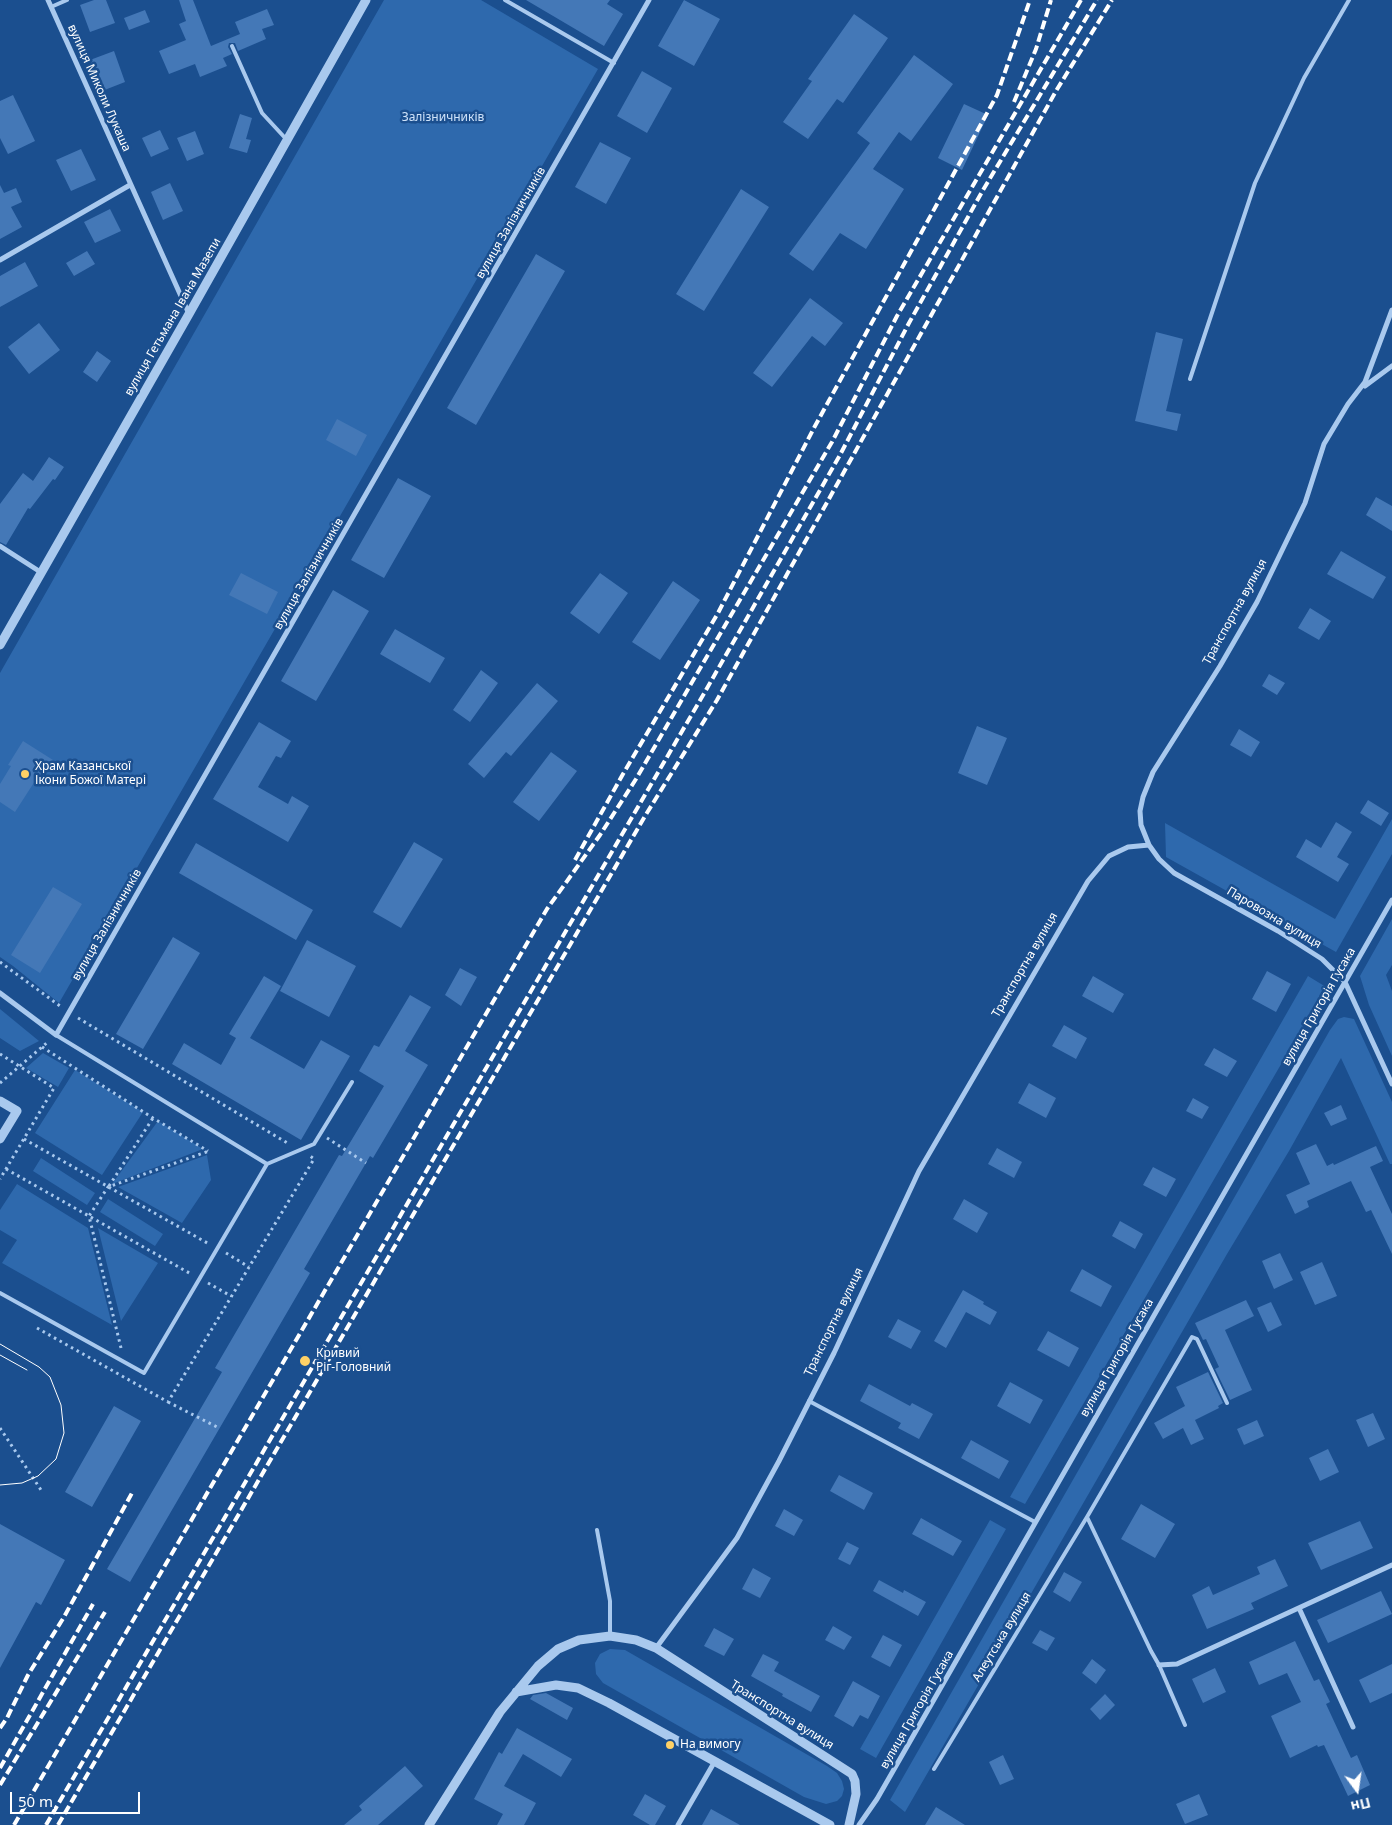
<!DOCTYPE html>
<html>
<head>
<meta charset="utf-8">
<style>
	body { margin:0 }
	#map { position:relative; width:1392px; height:1825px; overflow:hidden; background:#1b4f8f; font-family:"Noto Sans",sans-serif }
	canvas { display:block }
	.north { position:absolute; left:1332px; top:1765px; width:50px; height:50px; -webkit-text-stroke:4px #1b4f8f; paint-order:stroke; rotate:166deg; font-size:14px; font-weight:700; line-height:20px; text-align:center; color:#fff }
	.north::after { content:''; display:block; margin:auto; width:18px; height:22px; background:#fff; clip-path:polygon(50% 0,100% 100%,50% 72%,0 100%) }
	.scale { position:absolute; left:10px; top:1792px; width:130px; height:22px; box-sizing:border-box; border:2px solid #fff; border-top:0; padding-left:6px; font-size:15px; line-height:18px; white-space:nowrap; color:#fff; -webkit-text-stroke:4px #1b4f8f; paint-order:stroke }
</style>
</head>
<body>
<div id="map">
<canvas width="1392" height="1825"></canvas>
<div class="north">Пн</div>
<div class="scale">50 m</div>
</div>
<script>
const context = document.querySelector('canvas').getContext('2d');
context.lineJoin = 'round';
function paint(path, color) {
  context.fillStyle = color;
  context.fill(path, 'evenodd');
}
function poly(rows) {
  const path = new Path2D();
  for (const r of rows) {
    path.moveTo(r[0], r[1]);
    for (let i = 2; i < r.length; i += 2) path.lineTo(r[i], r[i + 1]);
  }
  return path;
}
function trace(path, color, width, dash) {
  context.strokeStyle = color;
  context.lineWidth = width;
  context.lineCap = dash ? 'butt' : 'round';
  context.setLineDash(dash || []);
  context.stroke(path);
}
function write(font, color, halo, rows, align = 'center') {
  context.font = font + ' "Noto Sans",sans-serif';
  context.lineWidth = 5;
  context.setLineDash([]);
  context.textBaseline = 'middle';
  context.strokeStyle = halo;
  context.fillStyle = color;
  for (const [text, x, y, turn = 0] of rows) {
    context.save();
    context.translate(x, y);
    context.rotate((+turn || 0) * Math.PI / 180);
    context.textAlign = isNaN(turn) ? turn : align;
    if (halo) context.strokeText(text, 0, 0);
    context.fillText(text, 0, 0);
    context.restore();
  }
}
const green = poly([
	[384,0,481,0,598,69,59,1003,13,966,0,957,0,673],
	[1392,819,1392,854,1336,952,1166,857,1165,823,1335,919],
	[1392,919,1392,965,1386,975,1392,991,1392,1056,1369,1005,1360,976],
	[1308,976,1326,987,1025,1504,1010,1497],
	[0,1009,39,1041,20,1051,0,1038],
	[1344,1017,1354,1019,1392,1102,1392,1164,1390,1164,1341,1058,1289,1151,1227,1254,905,1812,890,1800,1330,1030,1338,1019],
	[43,1053,69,1068,58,1087,26,1068],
	[75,1070,143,1112,102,1175,35,1133],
	[158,1121,203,1149,112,1184],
	[207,1155,211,1180,182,1223,118,1187],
	[41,1158,95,1193,87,1205,33,1171],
	[17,1184,88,1228,112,1325,2,1263,17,1240,0,1230,0,1210],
	[108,1199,163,1234,155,1246,100,1212],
	[98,1228,158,1263,121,1321],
	[990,1520,1006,1529,876,1758,860,1749],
	[610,1649,625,1650,827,1766,837,1773,842,1781,844,1789,842,1796,837,1801,826,1804,804,1797,603,1683,596,1674,595,1663,600,1654]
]);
const building = poly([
	[94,0,106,0,115,23,90,32,80,5],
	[179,0,193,0,211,46,240,34,235,22,267,9,274,25,262,29,266,39,238,51,235,43,229,43,228,47,232,54,223,58,227,66,200,77,195,64,169,74,159,51,186,40,179,24,186,21],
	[526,0,610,0,607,4,623,14,604,46],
	[684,0,720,19,694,66,658,46],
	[145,10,150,22,129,30,124,18],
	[854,14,888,38,843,103,837,99,808,139,783,122,812,81,808,79],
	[114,51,125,82,102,91,90,60],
	[914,55,953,84,911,141,899,132,873,169,904,189,866,249,840,233,813,271,789,254,870,143,857,133],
	[642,71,672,88,647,133,617,116],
	[13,95,35,141,8,154,0,138,0,101],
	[964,104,988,115,962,170,938,158],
	[240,114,252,118,246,139,251,140,247,153,229,148],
	[160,130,169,149,151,157,142,138],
	[195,131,204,154,187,161,177,138],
	[600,142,631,158,606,204,575,187],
	[81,149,96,180,71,191,56,160],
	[170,183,183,211,163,220,151,192],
	[0,185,4,193,16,188,22,202,11,207,22,227,0,239],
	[741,189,769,207,704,311,676,294],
	[110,209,121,231,95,243,84,222],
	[87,251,95,264,74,276,66,263],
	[536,254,565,271,476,425,447,408],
	[25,262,38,286,0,307,0,276],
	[810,298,843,323,825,346,812,336,772,387,753,373],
	[39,323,60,350,29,374,8,347],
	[1156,332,1183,339,1166,411,1181,414,1177,431,1135,421],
	[97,351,111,361,97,382,83,372],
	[337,419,367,435,356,456,326,440],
	[49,457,64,467,55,480,53,479,30,509,28,508,6,545,0,542,0,504,23,473,33,481],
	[398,478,431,496,384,578,351,560],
	[1376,497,1392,506,1392,531,1366,515],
	[1341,551,1386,577,1373,599,1327,574],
	[241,573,278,592,267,614,229,595],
	[600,573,628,593,599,634,570,613],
	[673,581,700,600,660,660,632,642],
	[333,590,369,611,316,701,281,681],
	[1310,608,1331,621,1319,640,1298,628],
	[395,629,445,658,430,683,380,654],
	[481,670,498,683,470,722,453,710],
	[1269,674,1285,683,1277,695,1262,686],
	[537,683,558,701,511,756,506,752,484,778,468,764],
	[259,722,291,741,281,758,276,756,258,787,288,804,292,796,309,806,288,842,213,799],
	[977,726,1007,738,987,785,958,773],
	[1239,729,1260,742,1251,757,1230,745],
	[23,741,53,760,38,783,35,781,15,812,0,802,0,784,11,766,8,765],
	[551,752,577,771,539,821,513,802],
	[1368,800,1389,813,1381,826,1360,813],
	[1336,822,1352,832,1337,857,1349,864,1338,882,1296,857,1306,839,1321,848],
	[414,842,443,859,401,928,373,912],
	[196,843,313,910,296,940,179,873],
	[53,887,82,904,40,973,11,955],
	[173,937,200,953,143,1049,116,1034],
	[307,940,356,966,329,1017,280,991],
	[460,968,477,977,461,1006,445,995],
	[1267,971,1291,984,1276,1012,1252,999],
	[264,976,281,986,250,1038,304,1069,321,1040,350,1056,301,1140,172,1064,184,1043,221,1065,236,1038,229,1034],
	[1093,976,1124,994,1113,1013,1082,996],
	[410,995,431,1007,405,1051,428,1065,373,1158,370,1156,304,1269,310,1273,130,1582,107,1569,222,1372,215,1368,339,1155,342,1156,384,1086,359,1071,374,1045,379,1047],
	[1064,1025,1087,1038,1076,1059,1052,1046],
	[1214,1048,1237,1061,1227,1077,1204,1065],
	[1029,1083,1056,1098,1046,1118,1018,1103],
	[1193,1098,1209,1107,1202,1119,1186,1111],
	[1341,1105,1347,1119,1331,1126,1324,1113],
	[1316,1144,1327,1166,1333,1163,1334,1165,1376,1146,1383,1161,1370,1167,1392,1214,1392,1254,1371,1210,1366,1212,1351,1181,1307,1201,1309,1207,1295,1214,1286,1195,1310,1184,1296,1153],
	[997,1148,1022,1162,1014,1178,988,1164],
	[1153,1167,1176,1179,1166,1197,1143,1185],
	[964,1199,988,1213,977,1233,953,1219],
	[1120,1221,1143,1234,1135,1249,1112,1236],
	[1280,1253,1293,1280,1274,1289,1262,1261],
	[1322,1262,1337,1296,1315,1305,1300,1272],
	[1082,1269,1112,1286,1101,1307,1070,1291],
	[963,1290,984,1302,983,1304,997,1312,990,1325,966,1312,946,1348,934,1341],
	[1246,1300,1254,1316,1225,1330,1252,1390,1230,1400,1215,1369,1219,1367,1206,1339,1203,1340,1195,1323],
	[1271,1302,1282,1325,1268,1332,1257,1308],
	[898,1319,921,1331,911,1349,888,1337],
	[1048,1331,1079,1348,1069,1367,1037,1350],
	[1208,1372,1223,1403,1218,1406,1219,1408,1195,1420,1204,1439,1191,1445,1183,1428,1163,1439,1154,1423,1185,1406,1176,1387],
	[1010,1382,1043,1400,1030,1424,997,1406],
	[869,1384,910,1406,912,1403,933,1414,919,1439,898,1428,901,1423,860,1401],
	[114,1406,141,1421,92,1507,65,1492],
	[1373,1413,1385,1439,1368,1447,1356,1420],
	[1257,1420,1264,1436,1244,1445,1237,1429],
	[971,1440,1009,1461,999,1479,961,1458],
	[1328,1449,1339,1472,1320,1481,1309,1458],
	[839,1475,873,1493,864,1510,830,1491],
	[1141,1504,1175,1524,1155,1558,1121,1539],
	[784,1509,803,1520,794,1536,775,1526],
	[921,1518,962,1541,953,1556,912,1534],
	[1360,1521,1373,1548,1321,1570,1308,1543],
	[0,1524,65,1560,41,1605,36,1602,0,1668],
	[847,1542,859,1548,850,1565,838,1559],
	[1275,1559,1288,1586,1251,1603,1254,1609,1207,1629,1192,1595,1209,1586,1213,1595,1260,1574,1257,1567],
	[753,1568,771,1578,760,1598,742,1589],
	[1064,1572,1082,1582,1070,1602,1053,1592],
	[879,1580,903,1593,904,1590,926,1602,918,1616,873,1591],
	[1381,1591,1392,1614,1328,1643,1317,1620],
	[833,1626,852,1637,844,1650,825,1640],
	[714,1628,734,1639,724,1656,704,1646],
	[1040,1630,1055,1638,1047,1651,1032,1643],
	[883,1635,902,1645,890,1667,871,1657],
	[1295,1641,1314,1681,1319,1679,1330,1702,1326,1704,1351,1758,1357,1755,1370,1785,1348,1796,1324,1745,1318,1747,1317,1745,1290,1758,1271,1716,1301,1702,1287,1673,1259,1685,1249,1662],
	[763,1654,779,1662,774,1671,820,1696,811,1712,782,1696,783,1694,751,1676],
	[1092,1659,1106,1670,1096,1684,1082,1673],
	[1392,1664,1392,1693,1370,1703,1359,1680],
	[1215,1668,1226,1692,1203,1703,1192,1679],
	[853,1681,880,1696,868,1719,860,1715,853,1727,834,1716],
	[546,1693,573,1708,567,1720,530,1699,533,1695],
	[1105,1694,1115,1705,1100,1720,1090,1709],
	[517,1728,572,1759,561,1777,523,1754,504,1786,536,1803,524,1825,497,1825,503,1814,474,1799,499,1752,502,1754],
	[1003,1755,1014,1779,1000,1785,989,1762],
	[405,1766,423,1786,378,1825,344,1825,362,1810,359,1806],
	[645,1794,666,1806,655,1825,650,1825,633,1815],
	[1199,1794,1208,1815,1185,1824,1176,1804],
	[936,1807,965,1825,925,1825],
	[711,1809,740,1825,702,1825]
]);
const path = poly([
	[0,962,60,1006],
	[78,1018,289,1144],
	[42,1047,153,1118,208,1151],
	[0,1054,54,1088,0,1179],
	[0,1083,49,1041],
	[327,1138,366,1163],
	[24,1139,209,1244],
	[6,1169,191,1274],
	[109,1186,153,1118],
	[226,1253,249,1267],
	[208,1283,231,1296],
	[37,1328,168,1402,314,1159,310,1156],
	[121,1348,89,1216,108,1187,209,1151],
	[168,1402,219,1428],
	[0,1428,43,1493]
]);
const service = poly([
	[505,0,614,63],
	[51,7,67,0],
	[232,46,262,113,287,140],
	[1190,379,1255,183,1304,78,1349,0],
	[56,1035,267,1164],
	[0,1293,144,1373,267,1164,314,1144,352,1082],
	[809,1401,1035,1522],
	[1087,1517,1151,1651,1159,1665,1185,1725],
	[597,1530,610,1601,610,1636],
	[934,1769,1087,1517,1192,1337,1197,1339,1227,1403]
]);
const minor = poly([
	[48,0,189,314],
	[0,260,130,185],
	[1365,386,1392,366],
	[0,546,42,573],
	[1149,845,1159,859,1174,873,1278,931,1322,959,1345,982,1392,1084],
	[0,993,56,1035,649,0],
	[1299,1608,1353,1727],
	[656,1648,737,1538,779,1461,834,1353,919,1171,1088,881,1109,856,1128,847,1149,845,1141,825,1140,811,1143,797,1153,772,1220,666,1257,602,1305,503,1324,444,1348,404,1365,382,1392,310],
	[1159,1665,1177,1664,1392,1565],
	[678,1825,715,1761],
	[859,1825,877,1799,1392,900]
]);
const tertiary = poly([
	[0,645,189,314,366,0],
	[0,1101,17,1111,0,1139],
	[516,1692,556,1685,578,1688,609,1703,830,1825],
	[429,1825,500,1712,538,1666,558,1649,579,1640,610,1636,636,1640,656,1648,852,1774,855,1781,856,1794,849,1825]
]);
const tram = poly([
	[0,1344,39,1367,50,1377,61,1405,64,1433,56,1459,38,1476,22,1483,0,1485],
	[0,1355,27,1370]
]);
const rail = poly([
	[1014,102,1036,49,1051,0],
	[575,860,623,774,718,613,815,426,997,95,1030,0],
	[0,1728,7,1718,28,1675,64,1617,132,1493],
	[0,1768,93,1604],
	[0,1785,105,1612],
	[14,1825,547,909,600,835,636,779,695,677,832,442,897,316,1081,0],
	[46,1825,706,690,840,455,909,323,983,190,1097,0],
	[58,1825,645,816,717,700,1056,91,1112,0]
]);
const markers = [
	[25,774,5,"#ffd166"],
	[305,1361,6,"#ffd166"],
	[670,1745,5,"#ffd166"]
];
const streetNames = [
	["вулиця Миколи Лукаша",99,88,66],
	["вулиця Залізничників",511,223,-60],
	["вулиця Гетьмана Івана Мазепи",173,317,-60],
	["вулиця Залізничників",309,574,-60],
	["Транспортна вулиця",1235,612,-61],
	["Паровозна вулиця",1274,918,31],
	["вулиця Залізничників",107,925,-60],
	["Транспортна вулиця",1025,965,-60],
	["вулиця Григорія Гусака",1319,1007,-60],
	["Транспортна вулиця",834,1322,-64],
	["вулиця Григорія Гусака",1117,1358,-60],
	["Алеутська вулиця",1002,1637,-59],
	["вулиця Григорія Гусака",917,1710,-60],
	["Транспортна вулиця",782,1715,32]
];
const parkNames = [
	["Залізничників",443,118]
];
const poiNames = [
	["Храм Казанської",35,767],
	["Ікони Божої Матері",35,781],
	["Кривий",316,1354],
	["Ріг-Головний",316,1368],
	["На вимогу",680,1745]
];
paint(green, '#2e69ad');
paint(building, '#4478b7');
trace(path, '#a9c9ee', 3, [2.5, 4]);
trace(service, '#a9c9ee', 4);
trace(minor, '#a9c9ee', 5);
trace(tertiary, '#a9c9ee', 9);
trace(tram, '#fff', 1);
trace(rail, '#fff', 4, [9, 4]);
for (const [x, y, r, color] of markers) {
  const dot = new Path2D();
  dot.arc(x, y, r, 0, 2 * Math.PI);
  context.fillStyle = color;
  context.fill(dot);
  trace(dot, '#1b4f8f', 2);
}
write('12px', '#fff', '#1b4f8f', streetNames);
write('12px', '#cfe3fa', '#1b4f8f', parkNames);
write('12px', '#fff', '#1b4f8f', poiNames, 'left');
</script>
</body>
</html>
